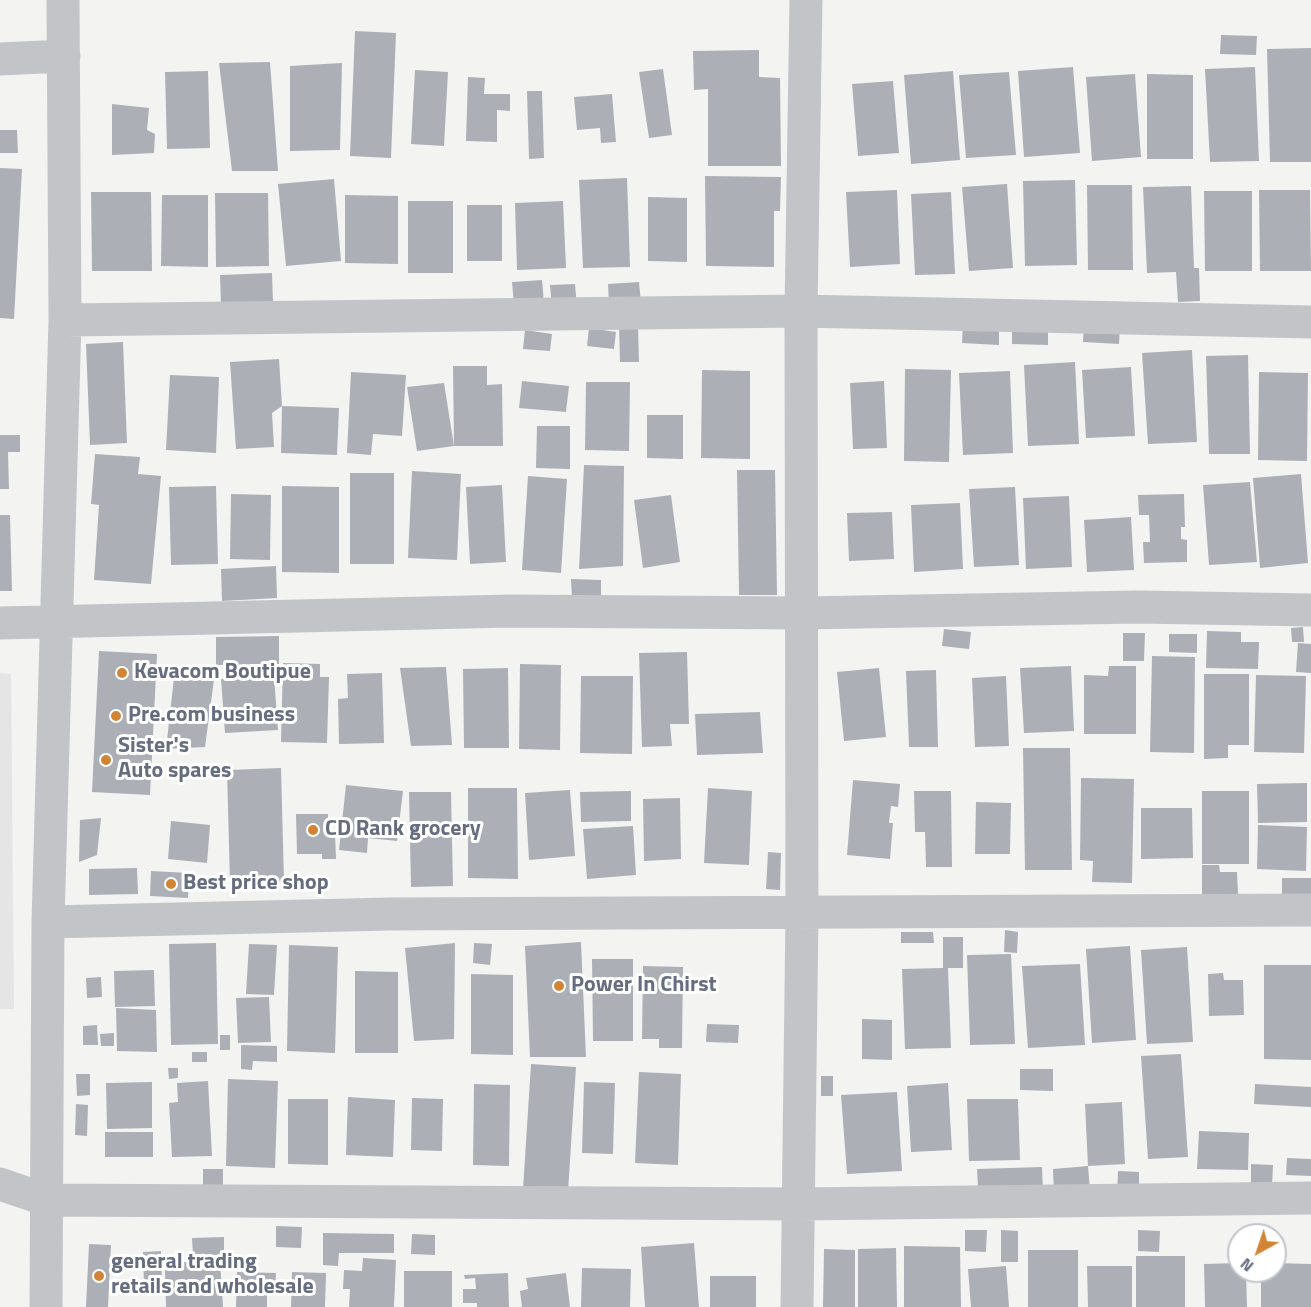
<!DOCTYPE html>
<html>
<head>
<meta charset="utf-8">
<style>
	body { margin:0 }
	#map { position:relative; width:1311px; height:1307px; overflow:hidden; background:#f3f4f1; font-family:"Titillium Web",sans-serif }
	canvas { display:block }
	.north { position:absolute; left:1227px; top:1223px; width:60px; height:60px; box-sizing:border-box; background:#fff; border:2px solid #c2c5cc; border-radius:50%; rotate:220deg; font-size:16px; font-weight:700; line-height:24px; text-align:center; color:#666d7f }
	.north::after { content:''; display:block; margin:auto; width:21px; height:27px; background:#d18534; clip-path:polygon(50% 0,100% 100%,50% 72%,0 100%) }
</style>
</head>
<body>
<div id="map">
<canvas width="1311" height="1307"></canvas>
<div class="north">N</div>
</div>
<script>
const context = document.querySelector('canvas').getContext('2d');
context.lineJoin = 'round';
function paint(path, color) {
  context.fillStyle = color;
  context.fill(path, 'evenodd');
}
function poly(rows) {
  const path = new Path2D();
  for (const r of rows) {
    path.moveTo(r[0], r[1]);
    for (let i = 2; i < r.length; i += 2) path.lineTo(r[i], r[i + 1]);
  }
  return path;
}
function trace(path, color, width, dash) {
  context.strokeStyle = color;
  context.lineWidth = width;
  context.lineCap = dash ? 'butt' : 'round';
  context.setLineDash(dash || []);
  context.stroke(path);
}
function write(font, color, halo, rows, align = 'center') {
  context.font = font + ' "Titillium Web",sans-serif';
  context.lineWidth = 6;
  context.setLineDash([]);
  context.textBaseline = 'middle';
  context.strokeStyle = halo;
  context.fillStyle = color;
  for (const [text, x, y, turn = 0] of rows) {
    context.save();
    context.translate(x, y);
    context.rotate((+turn || 0) * Math.PI / 180);
    context.textAlign = isNaN(turn) ? turn : align;
    if (halo) context.strokeText(text, 0, 0);
    context.fillText(text, 0, 0);
    context.restore();
  }
}
const built = poly([
	[0,673,11,674,14,1009,0,1009]
]);
const building = poly([
	[355,31,396,33,391,158,350,156],
	[1221,35,1257,36,1256,55,1220,54],
	[1311,48,1311,162,1270,162,1267,49],
	[759,50,759,77,780,78,781,166,708,166,708,89,694,90,693,51],
	[270,62,278,171,232,171,219,63],
	[342,63,340,150,290,151,290,66],
	[1073,67,1080,153,1024,157,1018,71],
	[1255,67,1259,161,1210,162,1205,69],
	[663,69,672,135,649,138,639,72],
	[415,70,448,72,444,146,411,144],
	[208,71,210,148,167,149,165,72],
	[953,71,960,160,911,164,904,75],
	[1009,72,1016,155,966,158,959,75],
	[1135,74,1141,157,1092,161,1086,77],
	[1147,74,1193,75,1193,159,1147,159],
	[468,77,485,78,484,94,510,94,510,111,497,110,497,142,466,141],
	[893,81,899,153,858,156,852,84],
	[527,91,542,91,544,158,529,159],
	[612,94,616,142,601,143,600,128,577,130,574,97],
	[112,104,149,108,147,130,155,134,154,153,112,155],
	[0,130,17,130,18,153,0,153],
	[0,168,22,169,14,319,0,318],
	[705,176,781,177,780,211,774,211,774,267,706,266],
	[627,178,630,267,583,268,579,180],
	[334,179,341,261,286,266,278,184],
	[1075,180,1077,265,1025,266,1023,181],
	[1007,184,1013,268,969,271,962,187],
	[1087,185,1132,185,1133,270,1088,270],
	[1191,186,1194,268,1199,268,1200,301,1178,302,1176,272,1147,273,1143,187],
	[897,190,900,264,850,267,846,192],
	[1259,190,1310,190,1311,271,1260,271],
	[1204,191,1252,191,1252,271,1205,271],
	[91,192,151,192,152,271,92,271],
	[951,192,955,274,915,275,911,194],
	[215,193,268,193,269,266,216,267],
	[162,195,208,195,208,267,161,266],
	[345,195,398,196,398,264,345,263],
	[648,197,687,198,687,262,648,261],
	[408,201,453,201,453,273,408,273],
	[563,201,566,268,517,270,515,203],
	[467,205,502,205,502,261,467,261],
	[272,273,273,303,221,304,220,275],
	[542,280,544,303,514,305,512,282],
	[639,282,641,303,609,304,608,284],
	[575,284,577,307,552,308,550,285],
	[1084,323,1120,325,1119,344,1083,342],
	[963,324,999,326,999,345,962,343],
	[1012,325,1048,326,1048,345,1012,344],
	[619,326,638,326,639,362,620,362],
	[589,328,616,332,614,349,587,346],
	[525,330,552,334,550,351,523,349],
	[123,342,127,443,90,445,86,344],
	[1192,350,1197,442,1148,444,1142,353],
	[1248,355,1250,454,1209,454,1206,356],
	[279,359,282,406,272,413,274,447,236,449,230,362],
	[1075,362,1079,444,1028,446,1024,365],
	[453,366,487,366,487,385,502,384,503,446,454,446],
	[1131,367,1135,436,1086,438,1082,370],
	[905,369,951,370,949,462,904,461],
	[702,370,750,371,750,459,701,458],
	[1010,371,1013,453,963,455,959,373],
	[351,372,406,375,402,436,373,434,371,455,347,453],
	[1259,372,1308,373,1307,461,1258,460],
	[170,375,219,377,216,453,166,450],
	[522,381,569,386,566,412,519,408],
	[884,381,887,448,853,449,850,383],
	[586,382,630,382,629,451,585,450],
	[444,383,454,446,417,451,407,387],
	[282,406,339,408,337,455,281,453],
	[647,415,683,415,683,459,647,458],
	[537,426,570,426,570,469,536,468],
	[0,435,20,435,20,452,8,452,9,489,0,489],
	[95,454,140,457,138,474,161,476,151,584,94,580,99,505,91,504],
	[584,465,624,466,623,566,579,569],
	[737,470,775,470,777,595,739,595],
	[412,471,461,474,457,560,408,558],
	[350,473,394,473,394,564,350,564],
	[1301,474,1308,563,1260,568,1253,478],
	[528,476,567,479,561,573,522,570],
	[1250,482,1257,562,1209,565,1203,485],
	[502,485,506,562,470,564,466,487],
	[216,486,218,564,171,565,169,487],
	[282,486,339,487,339,573,282,572],
	[1015,487,1019,565,974,567,969,489],
	[231,494,271,495,270,560,230,559],
	[1184,494,1185,527,1181,527,1181,539,1187,540,1187,562,1144,563,1143,542,1150,542,1149,515,1139,515,1138,495],
	[671,495,680,562,643,568,634,500],
	[1069,496,1072,567,1026,569,1023,498],
	[960,503,963,569,914,572,911,505],
	[892,512,894,559,849,561,847,513],
	[0,515,10,515,12,591,0,591],
	[1131,517,1134,570,1087,572,1084,520],
	[276,566,277,598,222,601,221,569],
	[571,579,601,580,601,599,572,598],
	[1303,627,1304,642,1292,642,1291,628],
	[944,629,971,632,969,649,942,646],
	[1207,631,1241,632,1241,642,1259,642,1258,669,1206,668],
	[1123,633,1145,633,1144,661,1123,661],
	[1169,634,1197,634,1197,653,1169,652],
	[279,636,279,664,216,665,216,637],
	[1298,643,1311,644,1311,673,1296,672],
	[99,651,157,654,150,795,92,792],
	[687,652,689,724,670,724,672,746,642,747,639,653],
	[1152,656,1195,657,1194,753,1150,752],
	[283,663,320,664,320,677,329,677,327,743,281,742],
	[520,664,561,665,560,750,519,749],
	[1071,666,1074,731,1024,733,1020,668],
	[1109,666,1136,666,1136,734,1084,734,1084,675,1108,676],
	[446,667,452,745,411,746,400,668],
	[508,668,509,748,464,748,463,669],
	[879,668,886,737,844,741,837,672],
	[936,670,938,747,909,747,906,671],
	[215,672,205,747,166,749,174,678],
	[382,673,384,743,339,744,338,699,348,698,347,674],
	[1204,674,1249,674,1249,745,1228,745,1228,758,1204,759],
	[1256,675,1306,676,1304,753,1254,752],
	[274,676,278,730,225,733,221,679],
	[581,676,633,676,632,754,580,753],
	[1006,676,1009,746,975,747,972,678],
	[760,712,763,753,697,755,695,714],
	[1023,748,1070,748,1072,870,1025,870],
	[281,768,284,882,230,883,227,770],
	[1081,778,1134,779,1132,883,1092,882,1093,861,1080,860],
	[853,780,900,784,898,807,891,806,889,823,893,823,890,859,847,855],
	[1307,783,1307,822,1258,823,1257,784],
	[346,785,403,791,397,841,368,838,367,853,339,850],
	[468,788,517,788,518,879,468,878],
	[708,788,752,791,749,865,704,863],
	[570,790,575,856,529,860,525,793],
	[631,791,631,821,581,822,580,792],
	[914,791,951,791,952,867,926,867,925,832,915,832],
	[1202,791,1249,791,1249,864,1202,864],
	[409,792,451,792,453,886,411,887],
	[680,798,681,859,644,861,643,799],
	[976,802,1011,803,1010,854,975,854],
	[1141,808,1192,808,1193,858,1141,859],
	[296,814,328,814,328,832,335,832,336,859,322,859,322,854,297,854],
	[101,818,97,855,79,862,80,820],
	[171,821,210,825,207,863,168,859],
	[1258,825,1307,827,1306,871,1257,869],
	[633,826,636,875,587,879,583,829],
	[768,852,781,853,780,890,766,889],
	[1202,865,1219,865,1220,872,1237,872,1238,895,1202,895],
	[137,868,138,894,89,895,89,869],
	[151,871,189,873,188,898,150,896],
	[1282,878,1311,878,1311,898,1282,898],
	[1005,930,1018,932,1017,953,1004,952],
	[901,932,933,932,934,943,901,943],
	[943,937,963,937,963,968,948,968,951,1048,905,1049,902,969,943,968],
	[581,942,586,1057,530,1057,525,946],
	[216,943,218,1044,171,1045,169,944],
	[455,943,454,1039,414,1041,405,948],
	[474,943,492,944,490,965,473,963],
	[249,944,277,945,274,995,246,994],
	[289,945,338,947,335,1053,287,1051],
	[1130,946,1136,1040,1092,1043,1086,949],
	[1187,947,1193,1042,1147,1044,1141,950],
	[1011,954,1015,1044,970,1045,967,955],
	[592,959,633,959,633,1041,593,1041],
	[1080,964,1085,1045,1028,1048,1022,966],
	[1264,965,1311,965,1311,1060,1264,1059],
	[643,966,683,967,682,1048,659,1048,659,1039,642,1039],
	[154,970,155,1006,115,1007,114,971],
	[355,971,398,972,398,1053,355,1053],
	[1223,973,1224,980,1243,980,1244,1015,1209,1016,1208,974],
	[471,974,513,975,513,1055,471,1054],
	[101,977,102,997,87,998,86,978],
	[269,997,271,1042,238,1043,236,998],
	[116,1008,156,1010,157,1052,117,1051],
	[862,1019,892,1020,892,1060,862,1059],
	[707,1024,739,1025,738,1043,706,1042],
	[97,1025,98,1045,83,1045,83,1026],
	[114,1033,114,1046,101,1046,100,1034],
	[220,1035,230,1035,230,1050,220,1050],
	[241,1045,277,1046,277,1062,253,1061,252,1070,241,1069],
	[192,1052,207,1052,207,1062,192,1062],
	[1181,1054,1188,1157,1148,1159,1141,1056],
	[531,1064,576,1067,568,1192,523,1189],
	[168,1068,178,1068,178,1078,169,1079],
	[1020,1069,1053,1069,1053,1091,1020,1090],
	[639,1072,681,1074,678,1165,635,1163],
	[76,1074,90,1074,90,1095,77,1096],
	[821,1076,833,1076,833,1096,821,1096],
	[228,1079,278,1081,275,1168,226,1166],
	[208,1081,212,1156,172,1157,169,1103,178,1102,177,1083],
	[152,1082,152,1128,107,1129,106,1083],
	[584,1082,615,1083,613,1154,582,1153],
	[948,1083,952,1150,911,1152,907,1086],
	[474,1084,510,1085,509,1166,473,1165],
	[1255,1084,1311,1087,1311,1107,1254,1104],
	[897,1092,902,1171,847,1174,841,1095],
	[348,1097,395,1100,393,1157,346,1155],
	[412,1098,443,1099,442,1151,411,1150],
	[288,1099,328,1099,328,1165,288,1164],
	[967,1099,1018,1099,1020,1160,969,1161],
	[1122,1102,1125,1164,1088,1166,1085,1104],
	[76,1104,88,1105,87,1136,75,1135],
	[1199,1131,1249,1133,1248,1170,1197,1169],
	[105,1132,153,1132,153,1157,105,1157],
	[1287,1158,1311,1159,1311,1176,1286,1175],
	[1251,1164,1273,1165,1272,1186,1251,1185],
	[1088,1166,1090,1191,1054,1194,1053,1169],
	[1042,1167,1043,1191,978,1188,977,1169],
	[203,1169,223,1169,223,1186,203,1185],
	[1118,1171,1139,1172,1139,1193,1117,1192],
	[276,1226,302,1227,301,1248,276,1247],
	[1253,1228,1274,1229,1274,1235,1252,1235],
	[965,1230,987,1230,986,1252,965,1251],
	[1001,1230,1018,1231,1018,1262,1001,1262],
	[1138,1230,1160,1231,1159,1252,1138,1251],
	[323,1233,394,1234,394,1253,339,1253,338,1266,323,1265],
	[412,1234,435,1235,435,1255,411,1254],
	[224,1237,224,1255,193,1255,192,1238],
	[694,1243,699,1307,645,1307,641,1247],
	[89,1244,111,1245,108,1307,86,1307],
	[904,1246,960,1247,961,1307,904,1307],
	[896,1248,897,1307,858,1307,858,1249],
	[824,1249,855,1250,855,1307,823,1307],
	[1028,1250,1078,1250,1078,1307,1028,1307],
	[161,1251,162,1285,144,1285,143,1252],
	[1136,1256,1185,1256,1185,1307,1136,1307],
	[363,1258,396,1260,394,1307,349,1307,350,1289,343,1289,344,1270,362,1271],
	[220,1261,223,1307,166,1307,165,1270,184,1270,184,1262],
	[1239,1263,1239,1271,1246,1271,1247,1307,1205,1307,1204,1264],
	[1275,1263,1311,1264,1311,1307,1261,1307,1261,1271,1275,1271],
	[1006,1266,1009,1307,971,1307,968,1269],
	[1087,1266,1132,1266,1132,1307,1088,1307],
	[582,1268,631,1269,630,1307,581,1307],
	[404,1271,452,1271,452,1307,404,1307],
	[237,1272,276,1273,275,1292,267,1291,267,1307,236,1307],
	[292,1272,326,1273,325,1307,291,1307],
	[508,1273,509,1307,477,1307,477,1303,463,1303,463,1289,476,1289,475,1278,465,1279,464,1275],
	[566,1273,570,1307,522,1307,520,1291,528,1289,526,1278],
	[710,1276,756,1276,756,1307,710,1307]
]);
const minor = poly([
	[0,59,64,56],
	[65,320,801,311,1311,322],
	[0,623,510,611,802,613,1138,607,1311,610],
	[48,922,390,914,1311,910],
	[0,1184,47,1200,799,1204,1311,1198],
	[46,1307,48,922,65,320,63,0],
	[797,1307,802,912,801,311,806,0]
]);
const markers = [
	[122,673,6,"#d18534"],
	[116,716,6,"#d18534"],
	[106,760,6,"#d18534"],
	[313,830,6,"#d18534"],
	[171,884,6,"#d18534"],
	[559,986,6,"#d18534"],
	[99,1276,6,"#d18534"]
];
const poiNames = [
	["Kevacom Boutipue",134,673],
	["Pre.com business",128,716],
	["Sister's",118,747],
	["Auto spares",118,772],
	["CD Rank grocery",325,830],
	["Best price shop",183,884],
	["Power In Chirst",571,986],
	["general trading",111,1263],
	["retails and wholesale",111,1288]
];
paint(built, '#e4e5e4');
paint(building, '#acafb6');
trace(minor, '#c3c4c8', 33);
for (const [x, y, r, color] of markers) {
  const dot = new Path2D();
  dot.arc(x, y, r, 0, 2 * Math.PI);
  context.fillStyle = color;
  context.fill(dot);
  trace(dot, '#fff', 2);
}
write('bold 22px', '#666d7f', '#fff', poiNames, 'left');
</script>
</body>
</html>
